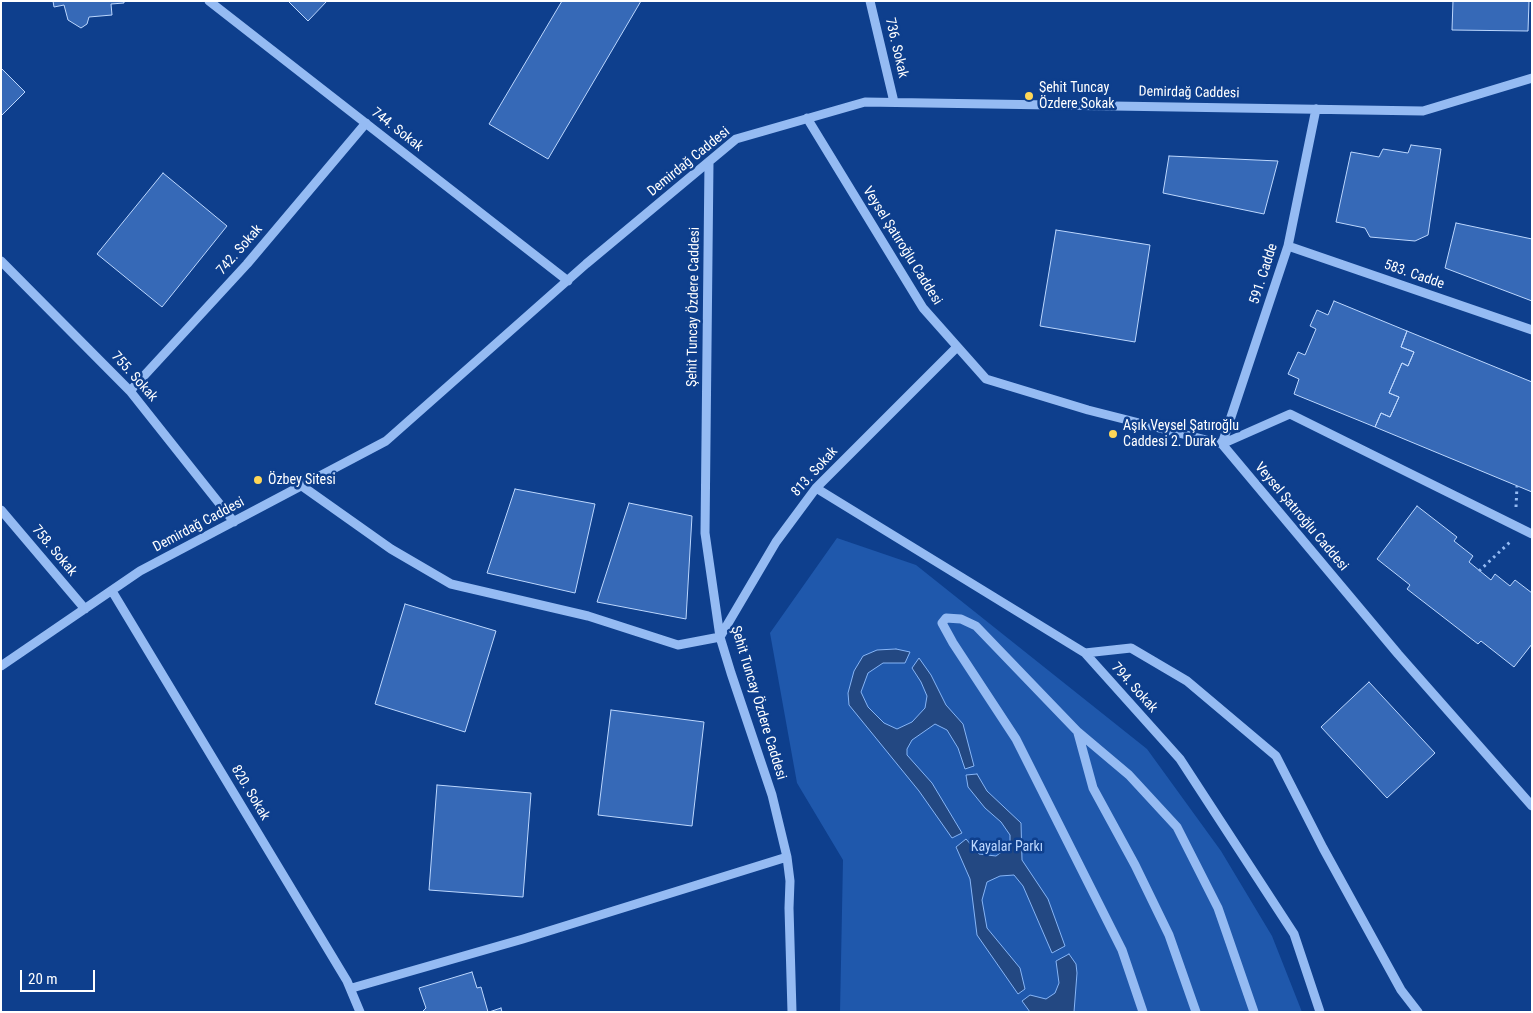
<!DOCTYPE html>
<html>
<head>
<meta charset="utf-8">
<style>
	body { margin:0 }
	#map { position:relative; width:1533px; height:1013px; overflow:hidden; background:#0e3f8d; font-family:"Roboto Condensed",sans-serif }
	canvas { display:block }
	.frame { position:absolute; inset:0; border:2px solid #fff; pointer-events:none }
	.scale { position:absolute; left:20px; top:970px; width:75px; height:22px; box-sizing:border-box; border:2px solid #fff; border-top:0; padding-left:6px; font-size:15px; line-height:18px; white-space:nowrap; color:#fff; -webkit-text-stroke:4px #0e3f8d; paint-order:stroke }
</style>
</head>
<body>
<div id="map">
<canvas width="1533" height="1013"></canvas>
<div class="frame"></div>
<div class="scale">20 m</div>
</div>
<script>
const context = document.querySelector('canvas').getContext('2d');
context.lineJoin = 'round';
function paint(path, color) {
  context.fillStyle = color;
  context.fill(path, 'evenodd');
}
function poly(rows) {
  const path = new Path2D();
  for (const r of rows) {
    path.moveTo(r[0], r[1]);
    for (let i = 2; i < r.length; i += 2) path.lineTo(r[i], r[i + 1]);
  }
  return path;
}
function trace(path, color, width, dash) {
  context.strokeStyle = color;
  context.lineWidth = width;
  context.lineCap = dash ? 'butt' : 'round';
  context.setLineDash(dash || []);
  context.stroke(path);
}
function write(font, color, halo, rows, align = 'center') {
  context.font = font + ' "Roboto Condensed",sans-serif';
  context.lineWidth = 5;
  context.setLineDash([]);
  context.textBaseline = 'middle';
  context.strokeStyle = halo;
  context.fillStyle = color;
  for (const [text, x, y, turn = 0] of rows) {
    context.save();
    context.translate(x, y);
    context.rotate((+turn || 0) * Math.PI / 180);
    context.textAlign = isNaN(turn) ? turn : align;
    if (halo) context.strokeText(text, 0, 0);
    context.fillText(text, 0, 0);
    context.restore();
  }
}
const green = poly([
	[837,538,916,565,1147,749,1221,851,1272,936,1302,1012,840,1012,843,860,797,783,770,633]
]);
const water = poly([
	[896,649,910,652,905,663,883,663,868,673,861,692,868,707,884,723,897,729,912,722,925,708,927,696,921,682,912,668,919,658,931,675,946,705,963,724,974,766,965,769,958,748,947,730,935,724,912,740,907,749,907,755,932,783,962,833,952,838,919,791,849,705,848,693,854,671,863,656,877,650,896,649],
	[977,774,987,791,1021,823,1022,860,1048,899,1065,946,1052,953,1023,886,1014,875,1000,876,987,882,982,900,987,928,1020,968,1025,989,1018,994,977,935,970,879,956,847,966,839,979,854,996,856,1010,846,1010,835,1001,822,985,808,968,787,966,775,977,774],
	[1069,954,1076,964,1077,973,1074,1012,1030,1012,1022,1001,1030,995,1046,999,1055,993,1059,983,1056,961,1069,954]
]);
const building = poly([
	[53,1,124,1,124,3,111,4,112,15,89,17,87,24,81,28,68,20,64,5,54,7,53,1],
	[288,1,327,1,308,21,288,1],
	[562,1,641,1,548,159,489,124,562,1],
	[1453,1,1529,1,1528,31,1452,30,1453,1],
	[1,68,25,92,1,116,1,68],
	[1411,145,1441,149,1428,235,1415,241,1370,237,1365,228,1336,222,1351,152,1379,157,1383,149,1408,153,1411,145],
	[1169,156,1278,161,1264,214,1163,193,1169,156],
	[163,173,227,226,162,307,97,254,163,173],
	[1456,223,1532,239,1532,301,1445,268,1456,223],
	[1056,230,1150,245,1135,342,1040,326,1056,230],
	[1334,301,1407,331,1401,347,1414,352,1408,366,1402,363,1389,393,1399,397,1390,417,1381,413,1375,427,1294,394,1299,379,1288,374,1298,352,1305,355,1316,329,1310,326,1317,310,1328,315,1334,301],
	[1407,331,1532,382,1532,492,1375,427,1381,413,1390,417,1399,397,1389,393,1402,363,1408,366,1414,352,1401,347,1407,331],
	[515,489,595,504,575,593,487,573,515,489],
	[629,503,692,516,686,619,597,602,629,503],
	[1417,506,1457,537,1454,541,1473,556,1469,562,1491,580,1495,574,1510,586,1515,580,1532,593,1532,644,1514,667,1481,641,1478,644,1407,589,1410,585,1377,559,1417,506],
	[405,604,496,631,465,732,375,704,405,604],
	[1369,682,1435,753,1387,798,1321,727,1369,682],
	[611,710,704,722,692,826,598,815,611,710],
	[437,785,531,793,523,897,429,890,437,785],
	[472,972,477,988,481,987,488,1012,422,1012,426,1008,419,988,472,972],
	[501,1008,502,1012,489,1012,501,1008]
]);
const path = poly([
	[1516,507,1517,486],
	[1479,571,1510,542]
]);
const minor = poly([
	[209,1,568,281],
	[870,1,894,102],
	[807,118,923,308,986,379,1088,410,1222,444,1398,654,1532,806],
	[709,162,705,533,720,637,731,673,772,795,787,857,790,881,789,908,792,1012],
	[1288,246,1532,330],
	[1,261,130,391,234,522],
	[130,391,247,264,366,123],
	[1222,444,1288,246,1316,109],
	[1222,444,1290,414,1532,534],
	[302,486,391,549,451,584,588,616,678,645,720,637],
	[816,488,1085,653,1180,759,1294,934,1320,1012],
	[1,510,85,609],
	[112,591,347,981,360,1012],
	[720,637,776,542,816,488,957,347],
	[1085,653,1131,648,1187,681,1276,756,1323,848,1401,990,1418,1012],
	[1,666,140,571,386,441,586,264,736,139,865,102,1423,111,1532,78],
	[1078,733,1093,788,1135,865,1169,935,1196,1012],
	[352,988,523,939,787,857],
	[1143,1012,1122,950,1016,739,953,643,942,623,946,618,961,619,976,626,1078,732,1129,775,1177,827,1218,908,1254,1012]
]);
const markers = [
	[1029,96,5,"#ffd757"],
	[1113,434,5,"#ffd757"],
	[258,480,5,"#ffd757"]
];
const streetNames = [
	["736. Sokak",896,48,77],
	["Demirdağ Caddesi",1189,93,1],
	["744. Sokak",397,130,38],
	["Demirdağ Caddesi",689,162,-39],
	["Veysel Şatıroğlu Caddesi",902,246,58],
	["742. Sokak",240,250,-49],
	["591. Cadde",1264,274,-72],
	["583. Cadde",1414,275,19],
	["Şehit Tuncay Özdere Caddesi",694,307,-89],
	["755. Sokak",134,377,48],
	["813. Sokak",815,472,-48],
	["Veysel Şatıroğlu Caddesi",1301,517,50],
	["Demirdağ Caddesi",199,525,-28],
	["758. Sokak",54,551,50],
	["794. Sokak",1134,688,48],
	["Şehit Tuncay Özdere Caddesi",758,703,73],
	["820. Sokak",250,793,59]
];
const poiNames = [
	["Şehit Tuncay",1039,88],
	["Özdere Sokak",1039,104],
	["Aşık Veysel Şatıroğlu",1123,426],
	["Caddesi 2. Durak",1123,442],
	["Özbey Sitesi",268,480]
];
const parkNames = [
	["Kayalar Parkı",1007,847]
];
paint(green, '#1f58ac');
paint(water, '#234882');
trace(water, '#86b5f7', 1);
paint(building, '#3669b7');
trace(building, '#bcd7fe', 1);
trace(path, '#95bbf3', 3, [2.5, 4]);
trace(minor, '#95bbf3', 9);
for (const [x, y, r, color] of markers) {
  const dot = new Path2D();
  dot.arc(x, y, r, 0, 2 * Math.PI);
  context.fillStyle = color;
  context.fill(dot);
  trace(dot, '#0e3f8d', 2);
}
write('14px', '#fff', '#0e3f8d', streetNames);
write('14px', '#fff', '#0e3f8d', poiNames, 'left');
write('14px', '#bcd7fe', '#0e3f8d', parkNames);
</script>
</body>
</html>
